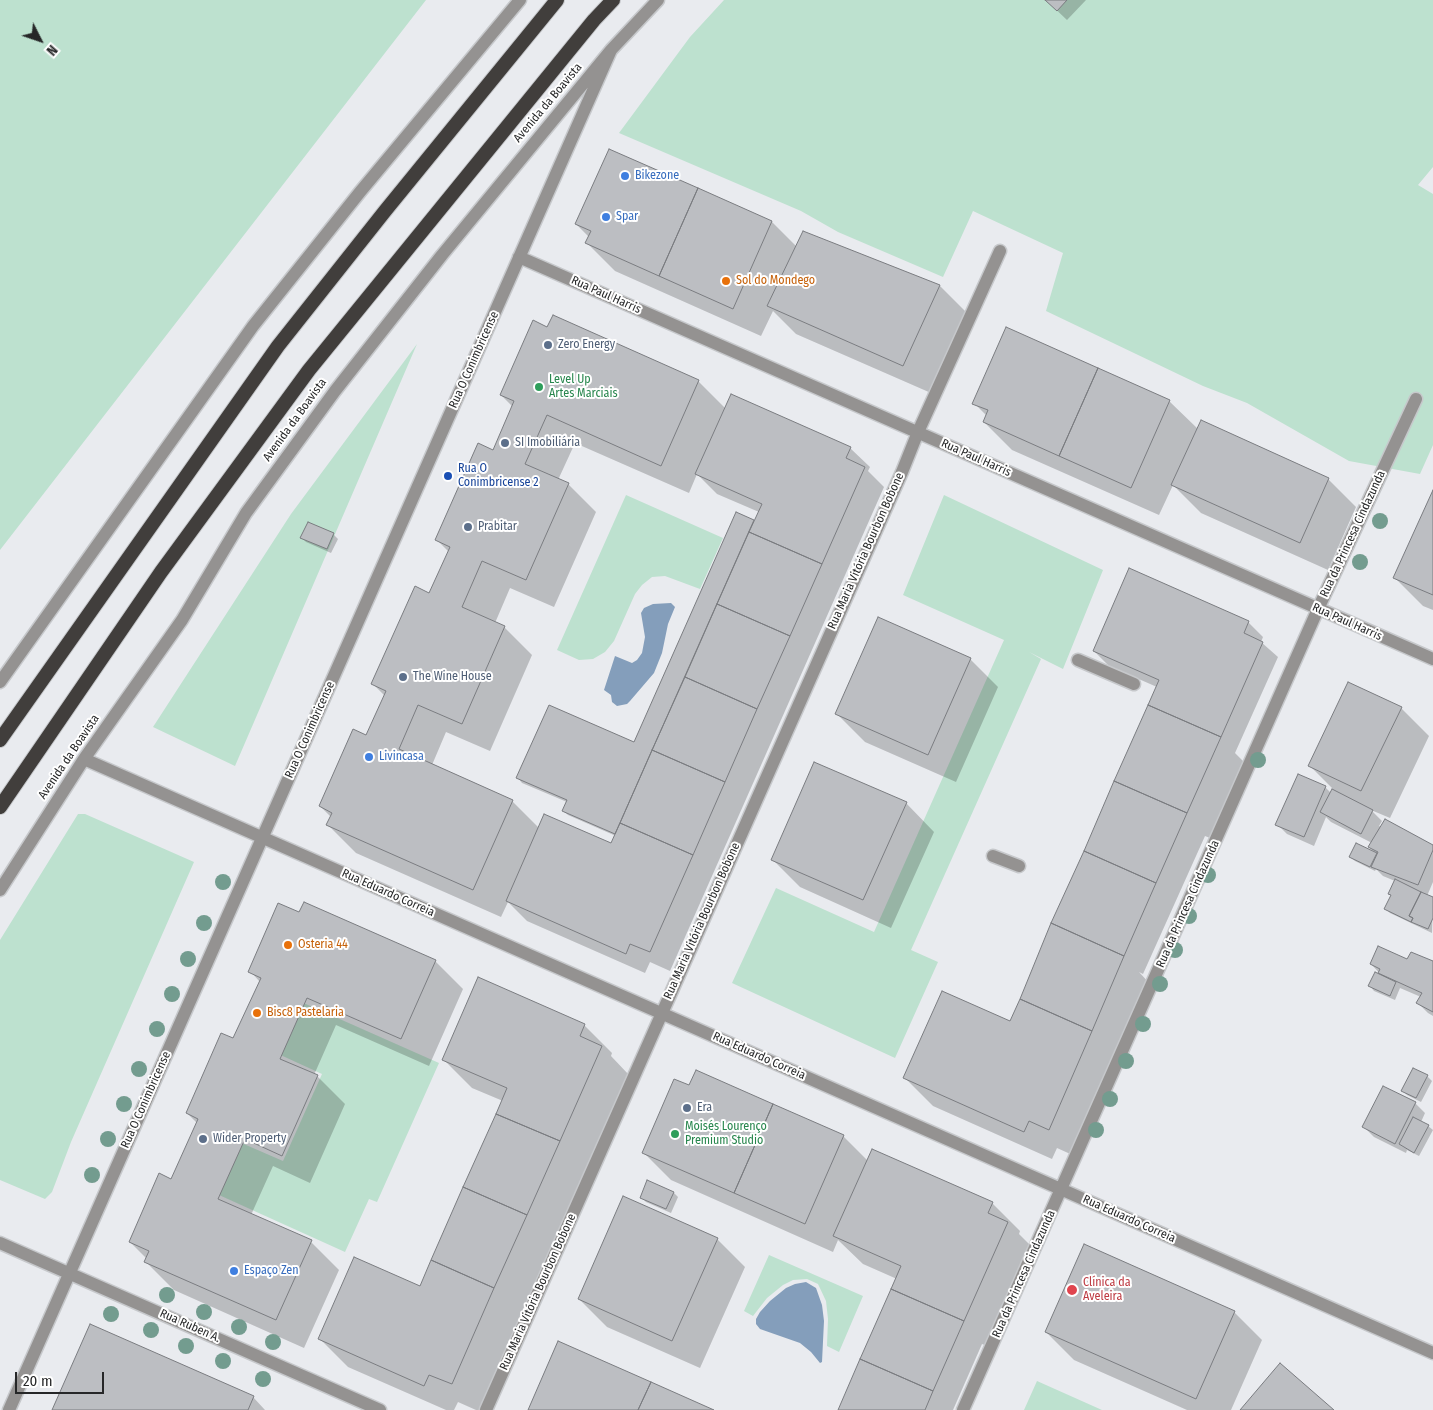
<!DOCTYPE html>
<html>
<head>
<meta charset="utf-8">
<style>
	body { margin:0 }
	#map { position:relative; width:1433px; height:1410px; overflow:hidden; background:#e9ebef; font-family:"Fira Sans Condensed",sans-serif }
	canvas { display:block }
	.north { position:absolute; left:15px; top:15px; width:50px; height:50px; -webkit-text-stroke:4px #fff; paint-order:stroke; rotate:131deg; font-size:14px; font-weight:700; line-height:20px; text-align:center; color:#262728 }
	.north::after { content:''; display:block; margin:auto; width:18px; height:22px; background:#262728; clip-path:polygon(50% 0,100% 100%,50% 72%,0 100%) }
	.scale { position:absolute; left:15px; top:1372px; width:89px; height:22px; box-sizing:border-box; border:2px solid #262728; border-top:0; padding-left:6px; font-size:15px; line-height:18px; white-space:nowrap; color:#262728; -webkit-text-stroke:4px #fff; paint-order:stroke }
</style>
</head>
<body>
<div id="map">
<canvas width="1433" height="1410"></canvas>
<div class="north">N</div>
<div class="scale">20 m</div>
</div>
<script>
const context = document.querySelector('canvas').getContext('2d');
context.lineJoin = 'round';
function paint(path, color) {
  context.fillStyle = color;
  context.fill(path, 'evenodd');
}
function poly(rows) {
  const path = new Path2D();
  for (const r of rows) {
    path.moveTo(r[0], r[1]);
    for (let i = 2; i < r.length; i += 2) path.lineTo(r[i], r[i + 1]);
  }
  return path;
}
function trace(path, color, width, dash) {
  context.strokeStyle = color;
  context.lineWidth = width;
  context.lineCap = dash ? 'butt' : 'round';
  context.setLineDash(dash || []);
  context.stroke(path);
}
function write(font, color, halo, rows, align = 'center') {
  context.font = font + ' "Fira Sans Condensed",sans-serif';
  context.lineWidth = 4;
  context.setLineDash([]);
  context.textBaseline = 'middle';
  context.strokeStyle = halo;
  context.fillStyle = color;
  for (const [text, x, y, turn = 0] of rows) {
    context.save();
    context.translate(x, y);
    context.rotate((+turn || 0) * Math.PI / 180);
    context.textAlign = isNaN(turn) ? turn : align;
    if (halo) context.strokeText(text, 0, 0);
    context.fillText(text, 0, 0);
    context.restore();
  }
}
const green = poly([
	[0,0,426,0,0,550],
	[724,0,1433,0,1433,167,1418,185,1433,194,1433,445,1420,474,1349,461,1247,403,1203,386,1046,311,1063,253,973,211,943,277,838,232,801,211,619,133,690,37],
	[417,344,235,766,153,727,291,514],
	[626,495,723,538,700,589,665,576,652,577,642,585,635,594,614,641,605,652,593,659,579,660,557,650],
	[944,495,1103,570,1063,669,1029,652,1041,659,911,950,938,962,895,1058,732,983,776,888,874,932,1004,640,903,595],
	[78,814,85,814,194,862,71,1142,52,1192,45,1199,0,1180,0,940],
	[263,985,439,1063,377,1202,369,1199,345,1252,177,1176,200,1125,283,1161,322,1074,239,1036],
	[769,1255,863,1296,839,1352,827,1346,828,1319,826,1301,818,1284,807,1279,793,1280,783,1285,767,1298,753,1316,744,1311],
	[1037,1381,1102,1410,1024,1410]
]);
const water = poly([
	[671,603,675,607,668,624,662,653,654,673,630,701,627,704,617,706,612,702,611,695,604,690,615,656,632,663,637,660,642,653,645,637,641,613,644,608,653,604],
	[806,1282,816,1288,822,1305,824,1321,822,1362,820,1363,811,1352,800,1343,760,1329,756,1324,756,1319,760,1312,770,1301,786,1288,795,1284]
]);
const shadow = poly([
	[1046,0,1086,0,1067,20],
	[609,150,772,222,797,247,940,286,968,314,931,393,796,334,773,311,761,336,615,271,587,243,589,237,576,224],
	[548,328,698,381,726,409,850,448,870,467,868,471,884,487,670,971,650,962,645,973,527,921,508,902,501,917,356,853,328,825,331,817,320,806,367,737,385,696,373,684,430,595,449,552,437,540,494,451,513,407,501,395],
	[575,443,689,493,697,474,717,494,759,512,755,523,736,514,634,744,518,778,522,783,567,802,563,811,568,815,616,836,612,845,539,828,512,801,432,765,446,732,490,751,532,655,504,627,495,623,510,588,554,607,596,512,568,484,558,480],
	[1169,401,1198,429,1328,479,1356,507,1328,570,1201,513,1173,485,1159,515,1012,450,984,422,987,416,974,403],
	[1433,493,1433,610,1423,606,1395,578],
	[333,534,338,539,331,553,306,542,302,538],
	[1248,622,1263,637,1261,642,1278,657,1235,753,1248,766,1215,840,1205,836,1143,974,1139,972,1151,985,1077,1157,1057,1148,1052,1159,933,1106,905,1078,1011,1022,1157,687,1109,666,1094,651],
	[970,659,998,687,956,782,865,742,837,714],
	[1401,708,1429,736,1390,818,1371,810,1382,821,1379,826,1433,847,1433,882,1427,896,1433,899,1432,933,1390,913,1386,909,1392,895,1395,881,1383,876,1376,869,1375,871,1355,861,1350,857,1375,853,1369,847,1372,843,1331,822,1326,817,1314,846,1287,834,1277,824,1325,787,1331,793,1333,789,1309,765],
	[906,803,934,832,891,928,800,887,772,859],
	[435,961,463,989,429,1066,336,1025,314,1075,317,1076,345,1104,310,1183,273,1166,251,1215,311,1242,339,1270,304,1348,174,1290,146,1262,147,1259,130,1242,172,1180,197,1123,187,1113,234,1040,260,982,250,971],
	[1408,961,1433,963,1433,1016,1428,1013,1418,1003,1421,997,1400,988,1395,1000,1374,991,1370,986,1384,978,1371,964],
	[584,1025,612,1053,611,1056,629,1075,480,1410,476,1410,458,1402,454,1410,446,1410,348,1367,320,1339,420,1288,503,1101,472,1088,444,1060],
	[697,1072,844,1137,868,1161,992,1203,1020,1231,1019,1234,1036,1251,992,1348,982,1344,953,1410,839,1410,897,1279,863,1264,838,1240,833,1252,671,1180,643,1152,690,1087],
	[1427,1076,1432,1081,1421,1102,1407,1095,1403,1091],
	[1415,1103,1425,1113,1421,1122,1428,1126,1433,1130,1419,1156,1407,1150,1406,1153,1374,1137,1364,1127],
	[674,1193,678,1197,671,1213,646,1202,641,1197],
	[717,1239,745,1267,700,1368,607,1327,579,1299],
	[1234,1312,1262,1340,1231,1410,1187,1410,1074,1360,1046,1332],
	[253,1397,265,1410,54,1410]
]);
const building = poly([
	[1045,0,1067,0,1057,11,1045,0],
	[609,149,698,188,659,276,585,243,591,231,575,224,609,149],
	[698,188,772,221,733,309,659,276,698,188],
	[803,231,940,285,903,366,767,306,803,231],
	[553,315,699,380,661,466,547,415,525,464,569,483,526,580,482,561,462,607,505,626,462,724,418,705,399,749,513,800,473,890,326,825,332,813,319,806,353,729,366,735,386,691,371,684,415,586,429,593,450,547,435,540,478,443,493,450,514,401,500,395,533,320,547,327,553,315],
	[1006,327,1098,368,1059,456,983,422,988,410,972,404,1006,327],
	[1098,368,1170,400,1131,488,1059,456,1098,368],
	[731,394,851,447,846,458,865,467,822,564,749,532,762,504,695,474,731,394],
	[1201,420,1329,478,1300,543,1171,485,1201,420],
	[1433,490,1433,595,1393,578,1433,490],
	[736,512,754,520,615,834,562,811,567,800,516,778,549,705,634,742,736,512],
	[308,522,334,533,327,549,300,538,308,522],
	[749,532,822,564,790,636,717,604,749,532],
	[1129,568,1249,621,1244,633,1263,642,1221,737,1148,705,1159,680,1093,651,1129,568],
	[717,604,790,636,757,709,685,677,717,604],
	[878,617,971,658,928,755,835,714,878,617],
	[685,677,757,709,725,782,652,750,685,677],
	[1348,682,1402,707,1361,791,1308,766,1348,682],
	[1148,705,1221,737,1187,813,1114,781,1148,705],
	[652,750,725,782,693,855,620,823,652,750],
	[814,762,907,802,863,900,771,860,814,762],
	[1298,774,1326,786,1304,837,1275,825,1298,774],
	[1114,781,1187,813,1156,883,1084,851,1114,781],
	[1332,789,1373,810,1361,834,1320,812,1332,789],
	[544,814,611,843,620,823,693,855,650,952,630,944,626,954,506,901,544,814],
	[1385,819,1433,845,1433,850,1418,885,1371,867,1378,852,1368,847,1385,819],
	[1356,843,1377,853,1370,867,1349,857,1356,843],
	[1084,851,1156,883,1124,956,1051,923,1084,851],
	[1395,879,1421,892,1409,916,1413,918,1411,922,1384,909,1391,895,1388,894,1395,879],
	[1421,892,1433,897,1433,918,1428,929,1411,922,1413,918,1409,916,1421,892],
	[304,902,436,960,401,1039,307,998,280,1059,318,1075,282,1156,245,1139,218,1199,312,1240,276,1320,144,1262,149,1251,129,1242,159,1173,171,1179,198,1119,186,1113,221,1033,233,1038,261,978,248,972,278,903,299,912,304,902],
	[1051,923,1124,956,1092,1031,1020,999,1051,923],
	[1378,946,1407,959,1411,952,1433,961,1433,1012,1416,1003,1422,993,1378,973,1380,969,1370,964,1378,946],
	[1375,972,1396,982,1390,996,1368,986,1375,972],
	[478,977,585,1024,580,1036,602,1046,560,1141,496,1114,507,1088,442,1060,478,977],
	[942,991,1010,1021,1020,999,1092,1031,1049,1130,1029,1121,1024,1132,903,1078,942,991],
	[1413,1068,1428,1075,1416,1098,1401,1091,1413,1068],
	[696,1070,773,1104,734,1193,642,1153,674,1079,689,1085,696,1070],
	[1383,1086,1416,1102,1395,1144,1362,1127,1383,1086],
	[773,1104,844,1135,805,1224,734,1193,773,1104],
	[496,1114,560,1141,527,1215,463,1187,496,1114],
	[1413,1117,1429,1125,1414,1153,1399,1144,1413,1117],
	[872,1149,993,1202,988,1213,1008,1222,964,1321,891,1289,901,1266,833,1236,872,1149],
	[647,1180,674,1192,666,1209,640,1198,647,1180],
	[463,1187,527,1215,494,1288,431,1260,463,1187],
	[623,1196,718,1238,672,1341,578,1299,623,1196],
	[1084,1244,1235,1311,1196,1399,1045,1332,1084,1244],
	[354,1257,420,1286,431,1260,494,1288,452,1384,429,1375,424,1386,318,1339,354,1257],
	[891,1289,964,1321,933,1391,860,1359,891,1289],
	[90,1324,254,1396,248,1410,52,1410,90,1324],
	[558,1341,651,1382,638,1410,528,1410,558,1341],
	[860,1359,933,1391,925,1410,838,1410,860,1359],
	[1280,1363,1334,1410,1240,1410,1280,1363],
	[651,1382,714,1410,638,1410,651,1382]
]);
const service = poly([
	[1078,660,1134,684],
	[993,856,1019,866]
]);
const minor = poly([
	[519,257,1433,659],
	[0,682,253,326,360,192,520,0],
	[84,759,1433,1353],
	[0,890,84,759,182,620,246,513,335,391,442,255,611,50,658,0],
	[0,1243,380,1410],
	[9,1410,611,50],
	[486,1410,902,472,918,432,1000,251],
	[963,1410,1318,609,1416,399]
]);
const trunk = poly([
	[0,740,278,346,385,211,557,0],
	[0,807,161,572,309,370,594,20,613,0]
]);
const trees = [
	[1380,521],
	[1360,562],
	[1258,760],
	[1208,875],
	[223,882],
	[1189,916],
	[204,923],
	[1175,950],
	[188,959],
	[1160,984],
	[172,994],
	[1143,1024],
	[157,1029],
	[1126,1061],
	[139,1069],
	[1110,1099],
	[124,1104],
	[1096,1130],
	[108,1139],
	[92,1175],
	[167,1295],
	[204,1312],
	[111,1314],
	[239,1327],
	[151,1330],
	[273,1342],
	[186,1346],
	[223,1361],
	[263,1379]
];
const markers = [
	[625,176,5,"#3f7fe0"],
	[606,217,5,"#3f7fe0"],
	[726,281,5,"#e8710a"],
	[548,345,5,"#5c6f8a"],
	[539,387,5,"#2e9e5b"],
	[505,443,5,"#5c6f8a"],
	[448,476,5,"#1a4fb4"],
	[468,527,5,"#5c6f8a"],
	[403,677,5,"#5c6f8a"],
	[369,757,5,"#3f7fe0"],
	[288,945,5,"#e8710a"],
	[257,1013,5,"#e8710a"],
	[687,1108,5,"#5c6f8a"],
	[675,1134,5,"#2e9e5b"],
	[203,1139,5,"#5c6f8a"],
	[234,1271,5,"#3f7fe0"],
	[1072,1290,6,"#e0444e"]
];
const streetNames = [
	["Avenida da Boavista",548,103,-50],
	["Rua Paul Harris",606,295,24],
	["Rua O Conimbricense",474,360,-66],
	["Avenida da Boavista",295,420,-54],
	["Rua Paul Harris",976,458,24],
	["Rua da Princesa Cindazunda",1353,534,-65],
	["Rua Maria Vitória Bourbon Bobone",866,551,-66],
	["Rua Paul Harris",1347,622,24],
	["Rua O Conimbricense",310,730,-66],
	["Avenida da Boavista",69,757,-56],
	["Rua Eduardo Correia",388,893,24],
	["Rua da Princesa Cindazunda",1188,904,-66],
	["Rua Maria Vitória Bourbon Bobone",702,921,-66],
	["Rua Eduardo Correia",759,1056,24],
	["Rua O Conimbricense",146,1100,-66],
	["Rua Eduardo Correia",1129,1219,24],
	["Rua da Princesa Cindazunda",1024,1274,-66],
	["Rua Maria Vitória Bourbon Bobone",538,1292,-66],
	["Rua Ruben A.",190,1326,24]
];
const shopNames = [
	["Bikezone",635,176],
	["Spar",616,217],
	["Livincasa",379,757],
	["Espaço Zen",244,1271]
];
const foodNames = [
	["Sol do Mondego",736,281],
	["Osteria 44",298,945],
	["Bisc8 Pastelaria",267,1013]
];
const serviceNames = [
	["Zero Energy",558,345],
	["SI Imobiliária",515,443],
	["Prabitar",478,527],
	["The Wine House",413,677],
	["Era",697,1108],
	["Wider Property",213,1139]
];
const leisureNames = [
	["Level Up",549,380],
	["Artes Marciais",549,394],
	["Moisés Lourenço",685,1127],
	["Premium Studio",685,1141]
];
const transitNames = [
	["Rua O",458,469],
	["Conimbricense 2",458,483]
];
const healthNames = [
	["Clínica da",1083,1283],
	["Aveleira",1083,1297]
];
paint(green, '#bde1cf');
paint(water, '#849ebb');
paint(shadow, '#0003');
paint(building, '#bcbec2');
trace(building, '#7a7c80', 1);
trace(service, '#c6c8cb', 15);
trace(minor, '#c6c8cb', 15);
trace(trunk, '#c6c8cb', 16);
trace(service, '#949291', 12);
trace(minor, '#949291', 12);
trace(trunk, '#413e3c', 14);
context.fillStyle = '#739c8f';
for (const [x, y] of trees) {
  context.beginPath();
  context.arc(x, y, 8, 0, 2 * Math.PI);
  context.fill();
}
for (const [x, y, r, color] of markers) {
  const dot = new Path2D();
  dot.arc(x, y, r, 0, 2 * Math.PI);
  context.fillStyle = color;
  context.fill(dot);
  trace(dot, '#fff', 2);
}
write('12px', '#262728', '#fff', streetNames);
write('12px', '#366cbe', '#fff', shopNames, 'left');
write('12px', '#c56008', '#fff', foodNames, 'left');
write('12px', '#4e5e75', '#fff', serviceNames, 'left');
write('12px', '#27864d', '#fff', leisureNames, 'left');
write('12px', '#164399', '#fff', transitNames, 'left');
write('12px', '#be3a42', '#fff', healthNames, 'left');
</script>
</body>
</html>
